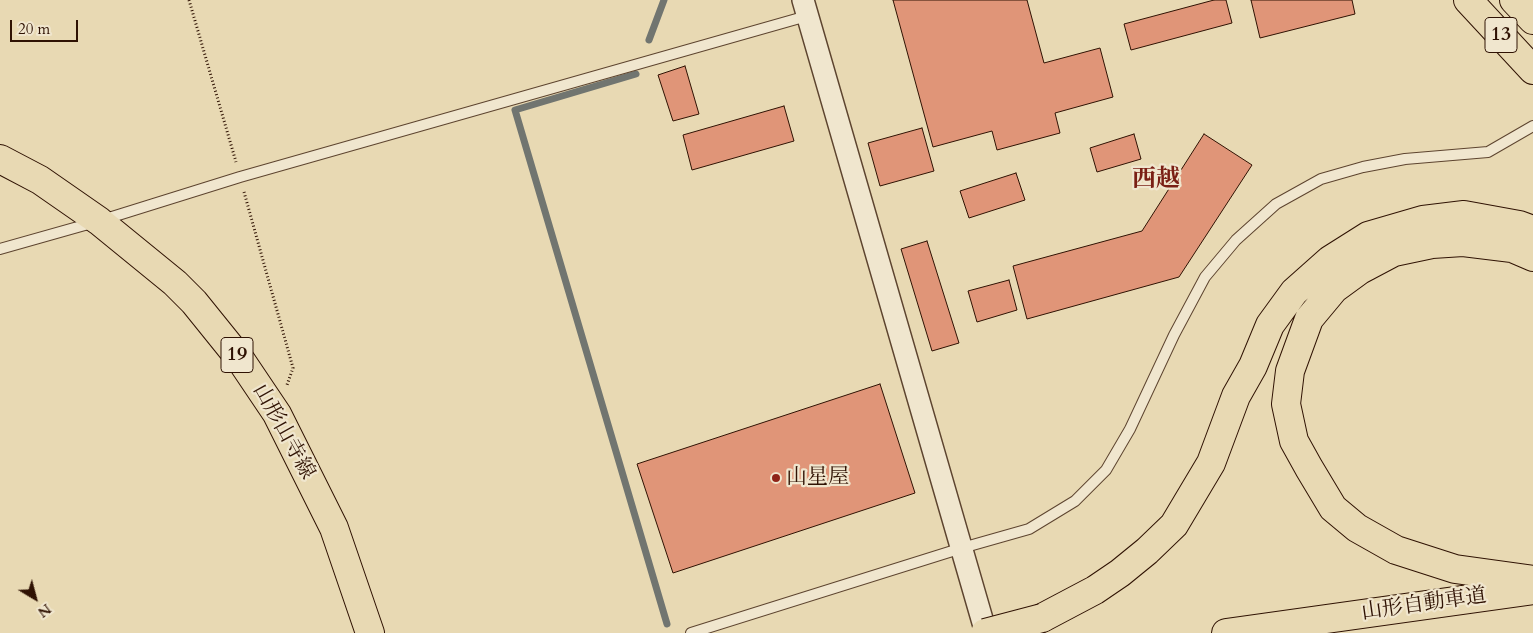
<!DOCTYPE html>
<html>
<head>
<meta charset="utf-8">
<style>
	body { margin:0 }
	#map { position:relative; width:1533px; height:633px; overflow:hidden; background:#e8d9b3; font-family:Cardo,serif }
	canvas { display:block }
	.north { position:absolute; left:10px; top:573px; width:50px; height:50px; -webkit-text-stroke:4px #f0e6ce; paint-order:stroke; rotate:143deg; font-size:14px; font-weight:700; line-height:20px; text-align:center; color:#2f1203 }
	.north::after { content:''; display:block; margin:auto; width:18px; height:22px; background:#2f1203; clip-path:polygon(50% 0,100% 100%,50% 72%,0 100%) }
	.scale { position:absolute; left:10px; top:20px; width:68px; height:22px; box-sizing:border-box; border:2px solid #2f1203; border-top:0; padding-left:6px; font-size:15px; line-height:18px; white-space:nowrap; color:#2f1203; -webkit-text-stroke:4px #f0e6ce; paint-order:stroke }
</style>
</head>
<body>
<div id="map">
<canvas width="1533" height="633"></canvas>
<div class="north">N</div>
<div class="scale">20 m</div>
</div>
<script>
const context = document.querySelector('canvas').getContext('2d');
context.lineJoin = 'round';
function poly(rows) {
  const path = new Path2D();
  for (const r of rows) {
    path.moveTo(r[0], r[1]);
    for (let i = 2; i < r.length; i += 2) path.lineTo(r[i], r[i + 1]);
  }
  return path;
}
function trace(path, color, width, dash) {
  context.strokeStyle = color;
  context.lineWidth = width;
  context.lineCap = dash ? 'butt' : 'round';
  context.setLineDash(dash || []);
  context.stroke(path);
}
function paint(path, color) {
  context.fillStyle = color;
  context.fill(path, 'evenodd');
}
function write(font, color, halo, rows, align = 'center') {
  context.font = font + ' Cardo,"Noto Serif JP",serif';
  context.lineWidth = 4.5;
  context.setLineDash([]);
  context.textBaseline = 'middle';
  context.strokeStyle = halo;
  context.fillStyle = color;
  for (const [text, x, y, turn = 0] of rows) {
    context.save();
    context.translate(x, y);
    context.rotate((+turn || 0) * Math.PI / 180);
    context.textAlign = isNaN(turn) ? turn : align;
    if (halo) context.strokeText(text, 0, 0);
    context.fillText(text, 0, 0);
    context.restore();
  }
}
const stream = poly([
	[649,40,664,0],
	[636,74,515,110,667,624]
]);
const building = poly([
	[893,0,1027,0,1044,63,1100,48,1113,97,1055,113,1060,133,997,150,992,131,933,147,893,0],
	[1214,0,1226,0,1232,23,1131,50,1124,24,1214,0],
	[1251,0,1352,0,1355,14,1260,38,1251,0],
	[685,66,699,114,673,121,658,75,685,66],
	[784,106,794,141,692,170,683,135,784,106],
	[922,128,934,171,880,186,868,143,922,128],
	[1134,134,1141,159,1097,172,1090,148,1134,134],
	[1204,134,1252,165,1179,277,1027,319,1013,266,1142,231,1204,134],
	[1016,173,1025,200,969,218,960,191,1016,173],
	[927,241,959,343,932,351,901,249,927,241],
	[1009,280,1017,310,977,322,968,291,1009,280],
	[880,384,915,493,673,573,637,464,880,384]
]);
const path = poly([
	[189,0,236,162],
	[244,192,293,368,287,385]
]);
const lane = poly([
	[0,249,99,221,240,177,807,16],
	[691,633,962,548,1029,529,1075,501,1106,470,1130,429,1174,335,1205,277,1236,240,1276,204,1321,179,1363,167,1405,159,1488,152,1533,126]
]);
const street = poly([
	[803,0,986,633]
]);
const primary = poly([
	[0,159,40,180,99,221,175,283,194,302,240,359,277,414,334,528,370,633]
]);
const highway = poly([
	[1468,0,1533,70],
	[1514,0,1533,20],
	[1533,257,1512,248,1463,242,1432,244,1394,252,1360,270,1334,289,1309,319,1290,371,1286,404,1294,441,1309,468,1333,508,1357,528,1396,550,1455,569,1533,580],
	[1042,618,1095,590,1120,573,1147,551,1174,525,1211,463,1236,396,1253,366,1270,325,1294,292,1330,260,1368,236,1423,220,1464,215,1519,225,1533,230],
	[1226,633,1533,590]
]);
const highwayBridge = poly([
	[985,633,1042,618]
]);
const markers = [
	[776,478,5,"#8f2418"]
];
const shields = [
	[1501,35,32],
	[237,355,32]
];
const shieldNames = [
	["13",1501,35],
	["19",237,355]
];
const streetNames = [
	["山形山寺線",283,432,61],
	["山形自動車道",1424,605,-8]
];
const poiNames = [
	["山星屋",786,478]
];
const quarterNames = [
	["西越",1156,180]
];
trace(stream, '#717570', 7);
paint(building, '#e09578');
trace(building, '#2f1203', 1);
trace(lane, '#5d442f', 12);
trace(street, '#5d442f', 24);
trace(primary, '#2f1203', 30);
trace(highway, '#2f1203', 30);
trace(path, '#2f1203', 3, [1, 2.5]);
trace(lane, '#f0e6ce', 10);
trace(street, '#f0e6ce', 21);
trace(primary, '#e8d9b3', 28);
trace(highway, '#e8d9b3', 28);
trace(highwayBridge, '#2f1203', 30, []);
trace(highwayBridge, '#e8d9b3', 28);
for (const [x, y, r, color] of markers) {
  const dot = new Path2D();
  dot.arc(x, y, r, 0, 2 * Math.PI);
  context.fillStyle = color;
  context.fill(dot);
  trace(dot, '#f0e6ce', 2);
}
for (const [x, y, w] of shields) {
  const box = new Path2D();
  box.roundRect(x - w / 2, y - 17.5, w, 35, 4);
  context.fillStyle = '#f0e6ce';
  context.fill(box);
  trace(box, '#2f1203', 1);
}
write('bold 20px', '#2f1203', null, shieldNames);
write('21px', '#2f1203', '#f0e6ce', streetNames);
write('21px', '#2f1203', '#f0e6ce', poiNames, 'left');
write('bold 24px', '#7a1f14', '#f0e6ce', quarterNames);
</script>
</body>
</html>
